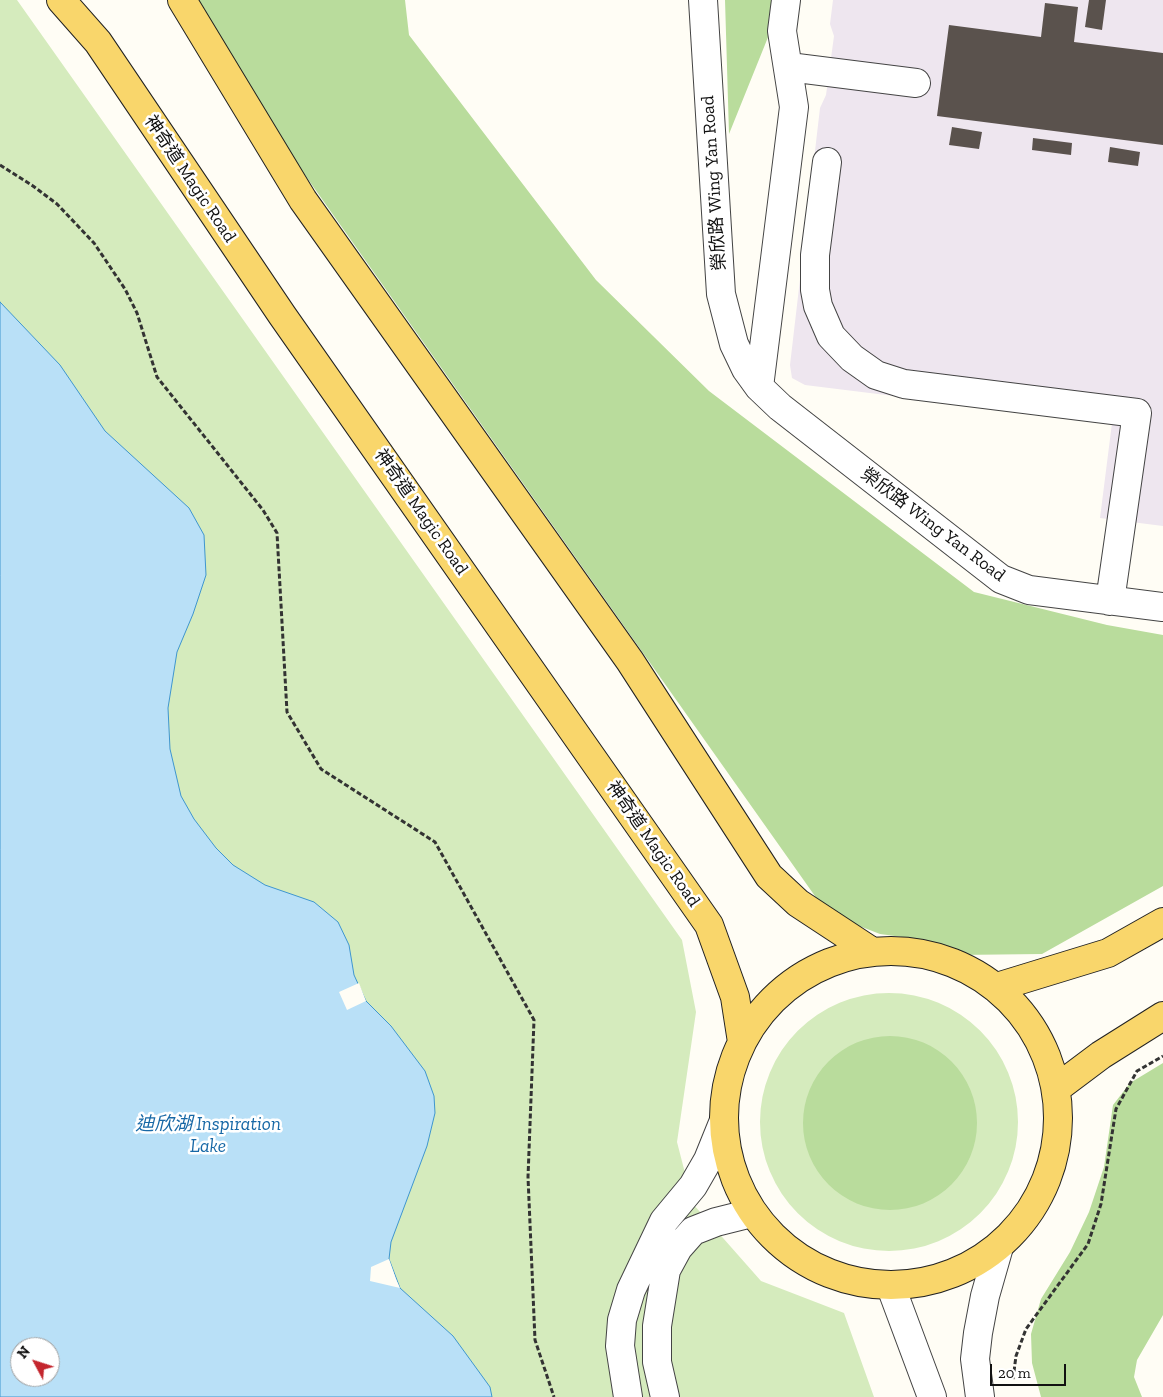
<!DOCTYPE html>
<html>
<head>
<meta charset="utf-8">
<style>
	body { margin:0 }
	#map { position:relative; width:1163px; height:1397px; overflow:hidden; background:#fffdf5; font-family:"Zilla Slab",serif }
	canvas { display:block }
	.north { position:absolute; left:10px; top:1337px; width:50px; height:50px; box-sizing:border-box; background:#fff; border:1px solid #a0a0a0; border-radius:50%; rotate:310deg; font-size:14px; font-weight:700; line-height:20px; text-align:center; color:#111 }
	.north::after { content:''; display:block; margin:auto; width:18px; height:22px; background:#c4262e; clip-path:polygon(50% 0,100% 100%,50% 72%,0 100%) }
	.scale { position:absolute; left:990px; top:1364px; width:76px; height:22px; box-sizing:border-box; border:2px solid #111; border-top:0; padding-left:6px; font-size:15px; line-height:18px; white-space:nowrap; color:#111; -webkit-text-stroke:4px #fff; paint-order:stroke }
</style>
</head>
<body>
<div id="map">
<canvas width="1163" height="1397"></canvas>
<div class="north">N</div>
<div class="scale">20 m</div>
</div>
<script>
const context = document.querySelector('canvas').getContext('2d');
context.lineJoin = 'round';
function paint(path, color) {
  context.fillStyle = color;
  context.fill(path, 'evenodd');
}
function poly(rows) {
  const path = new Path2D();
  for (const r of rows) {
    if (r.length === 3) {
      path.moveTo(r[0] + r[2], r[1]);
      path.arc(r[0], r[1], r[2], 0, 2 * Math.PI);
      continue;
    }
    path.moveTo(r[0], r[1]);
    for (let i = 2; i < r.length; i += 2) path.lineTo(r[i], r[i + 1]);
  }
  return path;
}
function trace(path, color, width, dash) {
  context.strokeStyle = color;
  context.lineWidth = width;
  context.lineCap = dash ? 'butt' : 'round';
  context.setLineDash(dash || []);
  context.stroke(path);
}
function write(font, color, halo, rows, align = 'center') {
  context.font = font + ' "Zilla Slab","Noto Sans TC",serif';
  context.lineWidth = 5;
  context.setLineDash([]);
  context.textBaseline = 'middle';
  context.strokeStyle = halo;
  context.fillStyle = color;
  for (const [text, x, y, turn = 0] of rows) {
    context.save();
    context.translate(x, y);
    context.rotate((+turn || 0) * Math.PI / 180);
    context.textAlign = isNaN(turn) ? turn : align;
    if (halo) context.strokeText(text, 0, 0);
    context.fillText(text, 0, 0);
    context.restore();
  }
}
const industrial = poly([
	[833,0,1163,0,1163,526,1100,518,1112,423,805,385,792,378,790,365,820,108,826,95,834,36,830,24]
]);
const green = poly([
	[0,0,17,0,682,940,696,1012,677,1142,693,1204,761,1281,844,1313,874,1397,0,1397],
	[20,1347,50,1347,50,1377,20,1377],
	[889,1122,129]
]);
const forest = poly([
	[190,0,405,0,409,35,596,280,709,391,974,592,1107,625,1163,635,1163,886,1042,954,957,955,917,939,880,934,849,922,822,906,230,69],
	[725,0,783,0,729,134],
	[890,1123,87],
	[1163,1063,1163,1315,1137,1360,1134,1377,1142,1397,1041,1397,1032,1363,1031,1334,1041,1299,1070,1252,1089,1212,1104,1167,1113,1105,1130,1083]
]);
const water = poly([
	[0,302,60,365,105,431,189,508,204,535,206,575,193,614,177,652,168,708,170,749,181,796,194,819,216,848,233,865,265,885,314,902,338,922,349,945,354,975,366,1001,391,1026,425,1071,434,1096,435,1113,427,1146,391,1242,389,1259,400,1288,453,1336,490,1387,492,1397,0,1397,0,302],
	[20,1347,50,1347,50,1377,20,1377,20,1347]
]);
const pier = poly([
	[359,983,366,1001,347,1010,339,992],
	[389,1259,396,1279,400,1288,370,1281,371,1267]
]);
const building = poly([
	[1089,0,1106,0,1102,30,1085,27],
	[1045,3,1078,7,1074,42,1163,53,1163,145,937,116,949,25,1041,37],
	[952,127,982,132,979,149,949,145],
	[1033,138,1072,143,1071,155,1032,150],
	[1110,147,1140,152,1138,166,1108,162]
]);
const path = poly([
	[0,165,33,186,57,204,94,243,125,289,137,313,157,377,263,510,277,533,287,712,321,769,435,842,534,1020,528,1177,535,1340,554,1397],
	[1013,1379,1016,1356,1026,1329,1088,1244,1101,1204,1116,1109,1137,1071,1163,1056]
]);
const minor = poly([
	[703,0,721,294,734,344,746,369,759,387,780,407,1001,579,1029,590,1163,607],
	[789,67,916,83],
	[827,162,815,255,815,290,818,306,831,336,852,358,876,375,904,384,1137,413,1110,601],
	[759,387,794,107,782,31,786,0],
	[891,1287,932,1397],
	[628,1397,620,1346,622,1320,631,1290,664,1221,693,1186,708,1160,723,1123],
	[665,1397,657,1362,657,1326,666,1270,678,1248,693,1231,716,1222,752,1213],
	[980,1397,975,1359,978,1333,985,1296,999,1247]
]);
const major = poly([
	[61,0,98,42,282,315,709,925,735,997,742,1042],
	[182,0,303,200,630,661,769,876,798,903,871,951],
	[891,1118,167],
	[997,987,1108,953,1163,922],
	[1057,1088,1101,1055,1163,1016]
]);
const streetNames = [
	["神奇道 Magic Road",190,179,56],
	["榮欣路 Wing Yan Road",714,183,-94],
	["神奇道 Magic Road",421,512,55],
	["榮欣路 Wing Yan Road",933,525,37],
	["神奇道 Magic Road",653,844,55]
];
const waterNames = [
	["迪欣湖 Inspiration",208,1125],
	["Lake",208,1147]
];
paint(industrial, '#eee6ef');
paint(green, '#d5ebbd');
paint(forest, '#b9dc9c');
paint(water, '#b9e0f7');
trace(water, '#3f96cf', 1);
paint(pier, '#fffdf5');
paint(building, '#5a524d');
trace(minor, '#444', 30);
trace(major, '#222', 30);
trace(path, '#333', 3, [5, 2.5]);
trace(minor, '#fff', 28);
trace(major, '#f9d66b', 28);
write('18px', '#111', '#fff', streetNames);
write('italic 19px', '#1768a6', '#fff', waterNames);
</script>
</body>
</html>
